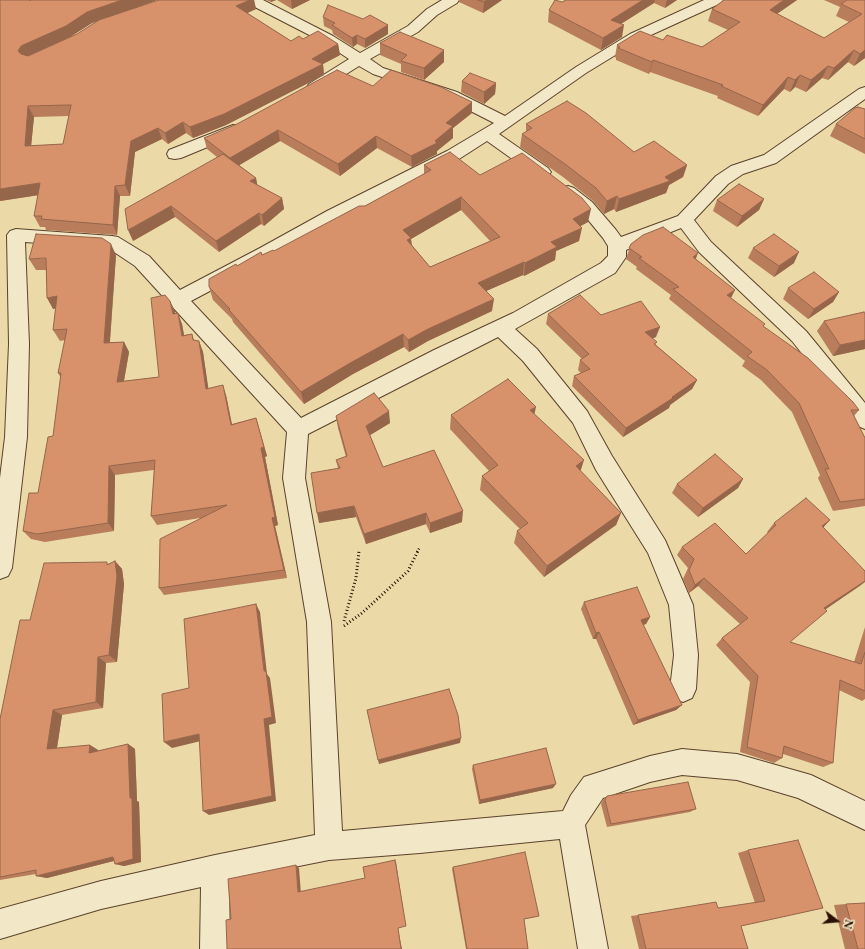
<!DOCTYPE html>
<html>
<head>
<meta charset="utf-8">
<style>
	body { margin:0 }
	#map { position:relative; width:865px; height:949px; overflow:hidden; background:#ebdaa8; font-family:"EB Garamond",serif }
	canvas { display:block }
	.north { position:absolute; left:817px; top:901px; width:40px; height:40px; -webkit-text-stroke:3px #f2e7c6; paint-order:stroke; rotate:106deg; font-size:11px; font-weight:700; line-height:16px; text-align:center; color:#2b0f02 }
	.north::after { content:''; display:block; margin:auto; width:14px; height:18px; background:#2b0f02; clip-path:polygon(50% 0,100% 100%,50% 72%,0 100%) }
</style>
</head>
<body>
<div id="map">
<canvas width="865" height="949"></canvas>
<div class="north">N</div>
</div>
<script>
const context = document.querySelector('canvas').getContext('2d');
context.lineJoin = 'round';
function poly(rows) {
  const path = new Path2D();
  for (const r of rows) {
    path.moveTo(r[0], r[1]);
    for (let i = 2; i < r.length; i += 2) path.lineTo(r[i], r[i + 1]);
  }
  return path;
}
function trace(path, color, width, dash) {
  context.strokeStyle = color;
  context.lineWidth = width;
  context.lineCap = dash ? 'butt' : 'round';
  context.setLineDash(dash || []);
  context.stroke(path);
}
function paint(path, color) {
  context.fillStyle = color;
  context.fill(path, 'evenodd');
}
const pathFar1 = poly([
	[417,552,420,547]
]);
const path = poly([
	[344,621,356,578,359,551],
	[344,626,362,613,408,571,418,551]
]);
const minor = poly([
	[245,0,263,0,333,36,360,53,408,26,427,9,442,0,459,0,457,3,437,15,418,32,370,59,383,68,457,92,505,116,576,67,630,34,704,0,723,0,721,3,640,40,586,73,499,134,548,168,551,172,548,176,542,178,536,176,487,141,459,159,339,219,272,258,191,301,301,418,434,350,513,313,601,263,608,256,608,246,603,238,580,210,562,196,559,192,562,188,568,186,574,188,592,202,616,230,621,237,678,216,716,176,731,166,764,155,859,89,865,87,865,99,776,163,743,174,728,184,694,220,711,242,806,331,861,398,865,403,865,429,858,426,847,410,792,341,699,252,681,228,626,250,626,257,615,273,515,329,537,349,587,411,612,456,665,540,693,605,698,655,696,689,692,698,683,702,674,698,670,689,674,655,669,605,648,553,596,470,573,423,523,361,498,337,308,434,305,478,331,622,342,831,563,811,571,795,584,777,650,756,682,749,737,754,811,775,865,801,865,830,798,798,737,780,682,775,650,782,603,798,585,825,608,949,578,949,560,839,420,853,329,860,229,880,230,949,200,949,201,887,101,909,0,939,0,909,101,881,215,855,315,835,307,622,283,478,287,432,135,266,108,248,25,242,29,344,27,437,12,568,8,576,0,579,0,478,5,437,9,344,7,235,10,231,16,229,112,236,118,237,149,256,180,290,260,248,327,211,447,151,494,123,445,98,373,74,359,66,321,90,315,92,309,90,307,87,309,84,349,59,323,42,247,3,245,0],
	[233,125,239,126,241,130,239,134,181,158,175,159,169,158,167,154,169,150,233,125]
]);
const wall = poly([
	[31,0,157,0,92,23,70,37,27,56,159,0,254,0,256,9,247,13,291,41,303,39,338,44,340,55,323,64,324,75,226,125,193,138,186,133,168,144,162,139,135,152,130,196,120,196,117,235,46,230,45,227,40,227,34,216,38,195,0,201],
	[69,116,63,144,31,146,34,117],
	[266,0,276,0,271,2],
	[277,0,310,0,292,9],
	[459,0,502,0,483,13,459,2],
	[566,0,677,0,665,8,654,3,621,24,622,37,601,50,548,22,549,10],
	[724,0,797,0,777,14,824,38,849,22,836,16,840,7,824,0,865,0,865,58,854,66,848,62,828,80,822,78,806,92,795,87,790,92,784,89,758,116,717,98,718,96,650,72,649,74,616,60,616,58,615,57,617,45,663,40,702,47,728,30,708,21,712,9],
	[323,17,363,19,388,25,388,34,365,48,357,44,353,47,333,34,332,30,324,26],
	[380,43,444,50,444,62,424,80,401,72,401,64,380,55],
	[462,81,496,83,495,94,484,104,461,92],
	[373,86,472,113,453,128,453,138,437,151,437,154,412,167,377,148,340,176,280,141,239,165,256,178,257,185,282,198,284,209,264,226,261,224,219,252,175,217,133,241,217,157,207,149,204,138],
	[865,109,865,154,830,136,836,124],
	[526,124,634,152,687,165,683,177,669,185,666,193,616,212,614,209,604,214,593,201,563,177,520,147,522,134,526,132],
	[424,165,480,175,588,222,580,226,579,241,556,251,555,260,524,276,523,275,486,291,492,311,428,341,409,352,404,347,353,374,304,404,233,322,232,319,213,300,209,287,237,266,262,255,274,251,365,206,424,174],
	[461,210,490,241,430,267,412,245,411,239],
	[764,199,759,210,737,227,713,211,717,200],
	[631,244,696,259,731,298,859,410,854,416,865,438,865,506,833,511,818,478,820,475,792,412,761,380,742,366,745,361,669,299,671,295,636,269,637,267,626,259],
	[753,248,794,263,774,277,748,258],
	[116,255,110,342,124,342,129,352,124,381,159,377,170,301,175,313,182,324,184,335,192,334,194,340,199,341,203,352,208,389,226,395,232,424,256,418,267,456,265,457,278,525,275,526,287,578,164,595,159,588,200,518,157,525,151,516,154,470,115,475,114,531,45,542,31,539,23,531,38,493,53,436,61,378,58,373,65,340,60,341,53,330,56,308,53,309,46,270,36,270,29,259],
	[788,288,839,292,833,302,808,319,783,299],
	[548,314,601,315,656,337,653,338,656,345,697,380,692,389,670,405,669,408,623,437,572,386,574,376,581,373,578,370,580,360,582,359,546,324],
	[865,314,865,349,833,356,817,331,824,321],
	[534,414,580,471,621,513,616,525,544,577,514,543,517,531,520,529,480,490,482,476,489,471,450,429,451,415],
	[336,416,390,423,370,435,383,467,462,522,430,533,426,524,366,544,356,517,319,523,338,468,336,460,346,457,338,428],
	[743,479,738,488,698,517,672,493,677,484],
	[830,520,823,527,861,585,825,609,790,642,854,662,865,627,865,699,862,701,839,690,833,763,823,767,783,754,782,758,774,763,740,752,750,682,716,645,722,638,740,624,698,586,689,593,683,579,688,568,677,555,682,547,746,554,768,533,767,532,774,523],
	[115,561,122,569,124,584,117,662,106,663,103,708,62,715,57,748,90,745,98,750,98,751,128,744,135,749,137,801,139,802,141,862,124,866,115,864,114,861,47,878,36,876,36,874,0,880,0,719,30,620,108,564],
	[584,602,650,617,646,624,643,625,682,705,676,710,633,725,596,639,593,639,581,609],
	[473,765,553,788,479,804,472,769],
	[607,796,696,809,690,812,607,827,601,804,603,800],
	[748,850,823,908,741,926,748,949,639,949,631,916,638,915,718,908,755,903,738,853],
	[453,867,539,916,524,919,528,949,466,949,452,869],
	[846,904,865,949,845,949,834,905]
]);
const shadedWall = poly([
	[122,0,157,0,92,23,70,37,26,57,23,62,18,51,21,46,87,12],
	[250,0,254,0,256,9,239,17,236,6],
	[271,0,276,0,271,2],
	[291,0,310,0,292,9],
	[487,0,502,0,483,13,484,2],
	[643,0,655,0,654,3,608,32,611,20],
	[667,0,677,0,665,8],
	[784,0,797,0,765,22,770,10],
	[388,25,388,34,365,48,365,39],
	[624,25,622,37,601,50,603,38],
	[357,35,357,44,353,47,352,38],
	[338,44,340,55,323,64,324,75,226,125,193,138,190,127],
	[444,50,444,62,424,80,424,68],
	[854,50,848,62,828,80,834,68],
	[865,50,865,58,854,66,860,54],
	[653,60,650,72,649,74,652,62],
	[828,66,822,78,806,92,811,80],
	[800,75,795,87,790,92,795,80],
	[788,77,784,89,758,116,763,105],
	[496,83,495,94,484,104,484,92],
	[472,102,472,113,453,128,453,138,437,151,437,154,412,167,411,156,435,141,446,123],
	[28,106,34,117,30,157,25,146],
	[183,122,186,133,168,144,165,133],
	[158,128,162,139,135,152,130,196,125,185,131,141],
	[278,130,280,141,233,169,230,158],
	[376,136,377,148,340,176,338,164],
	[687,165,683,177,669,185,666,193,616,212,619,199,665,177],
	[256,178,258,189,250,181],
	[40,183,46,194,0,201,0,189],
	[115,186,120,196,117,235,113,225],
	[617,196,614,209,604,214,607,201],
	[461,197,461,210,411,239,412,251,403,230],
	[282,198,284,209,264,226,262,215],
	[764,199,759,210,737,227,742,216],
	[171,206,175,217,133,241,128,230],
	[591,209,588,222,570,232,573,219],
	[259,213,261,224,219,252,216,241],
	[582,228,579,241,556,251,555,260,524,276,525,263,551,242],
	[111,244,116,255,109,353,104,343],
	[799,252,794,263,774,277,779,266],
	[698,253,694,264,693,257],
	[524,262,523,275,477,295,478,283],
	[735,290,730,300,727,295],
	[839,292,833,302,808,319,814,309],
	[57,296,63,307,53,309,47,298],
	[494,299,492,311,428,341,409,352,408,340,428,329],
	[170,301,175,311,177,325,173,314],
	[178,313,182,324,186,346,182,336],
	[660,327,656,337,642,342,645,332],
	[403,334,404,347,353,374,304,404,301,392,352,362],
	[865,340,865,349,833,356,840,345],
	[199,341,203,352,210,399,206,389],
	[124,342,129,352,122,392,117,382],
	[697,380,692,389,670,405,669,408,623,437,626,428],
	[223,385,226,395,234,435,231,425],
	[536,407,533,421,530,410],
	[389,411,390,423,367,437,366,426],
	[256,418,267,456,265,457,278,525,275,526,287,578,284,570,272,518],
	[584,460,580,473,576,466],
	[109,466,115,475,114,531,108,523],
	[743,479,738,488,698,517,703,508],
	[354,506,356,517,319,523,317,513],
	[463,511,462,522,430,533,430,523],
	[426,513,426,524,366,544,364,534],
	[621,513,616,525,544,577,547,566],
	[830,520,822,529,822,526],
	[115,561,122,569,124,584,117,662,109,655],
	[704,578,698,586,689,593,695,585],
	[865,581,865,582,861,585,816,616,824,608],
	[256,604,260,612,267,674,270,678,276,723,269,725,276,801,209,815,203,811,264,719,264,671],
	[650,617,646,624,637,627,641,620],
	[599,632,596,639,593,639,596,633],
	[98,657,106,663,103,708,96,702],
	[682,705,676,710,633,725,638,720],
	[53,710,62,715,56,754,47,749],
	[199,734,205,740,172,748,164,742],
	[461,738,460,743,379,764,378,760],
	[128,744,135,749,137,801,139,802,141,862,124,866,115,864,130,798],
	[90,745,98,750,97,758,89,753],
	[556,784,553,788,479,804,480,800],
	[113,857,121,859,47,878,36,876],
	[395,860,396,862,406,927,406,926],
	[296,865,299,868,301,894,298,892],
	[398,928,398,929,402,949,401,949]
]);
const building = poly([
	[0,0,30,0,30,1,31,0,122,0,87,12,66,26,21,46,18,51,21,54,28,56,77,34,99,20,159,0,250,0,236,6,291,41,299,36,303,39,318,31,338,44,312,59,323,64,224,114,190,127,183,122,165,133,158,128,131,141,125,185,115,186,113,225,41,219,42,216,34,216,40,183,0,189,0,0],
	[71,105,63,144,25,146,28,106,71,105],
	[478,0,487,0,484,2,478,0],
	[555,0,562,2,566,0,643,0,611,20,624,25,603,38,549,10,555,0],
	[724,0,784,0,770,10,824,38,862,14,841,4,847,0,865,0,865,50,860,54,854,50,834,68,828,66,811,80,800,75,795,80,788,77,763,105,721,86,723,85,653,60,652,62,618,48,620,47,617,45,640,31,663,40,667,35,702,47,740,22,712,9,724,0],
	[328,5,363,19,370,15,388,25,365,39,357,35,352,38,332,25,335,23,323,17,328,5],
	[400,32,444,50,424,68,401,61,407,55,380,43,400,32],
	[337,70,373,86,391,70,441,87,472,102,446,123,453,126,435,141,437,143,411,156,376,136,338,164,278,130,230,158,204,138,237,124,337,70],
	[470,73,496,83,484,92,462,81,470,73],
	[567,101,586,113,634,152,654,141,687,165,665,177,670,181,619,199,617,196,607,201,596,188,565,164,522,134,532,128,526,124,567,101],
	[858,107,865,109,865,139,836,124,855,108,858,107],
	[450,152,480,175,522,153,582,198,591,209,573,219,582,228,551,242,557,247,525,263,524,262,478,283,494,299,428,329,408,340,403,334,352,362,301,392,229,310,230,309,209,287,209,279,236,264,237,266,261,252,262,255,273,250,274,251,359,206,365,206,431,170,424,165,450,152],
	[461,197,500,237,430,267,407,240,411,238,403,230,461,197],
	[223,154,256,178,250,181,282,198,262,215,259,213,216,241,171,206,128,230,125,209,223,154],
	[739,184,764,199,742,216,717,200,739,184],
	[663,227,698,253,693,257,735,290,727,295,765,324,763,326,808,358,853,402,859,410,851,410,865,438,865,499,840,502,825,469,829,469,799,403,767,370,747,356,752,352,673,289,679,287,639,258,642,257,629,248,631,244,643,235,663,227],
	[36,234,102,238,111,244,104,343,124,342,117,382,159,377,151,298,165,295,170,301,173,314,178,313,182,336,192,334,193,340,199,341,206,389,223,385,231,425,256,418,264,447,261,448,275,517,272,518,284,570,159,588,160,539,227,505,151,516,155,460,109,466,108,523,37,534,23,531,29,493,38,493,48,437,53,436,61,373,58,373,67,329,53,330,57,296,47,298,46,258,29,259,36,234],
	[774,234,799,252,779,266,753,248,774,234],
	[814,272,839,292,814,309,788,288,814,272],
	[580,295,601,315,641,301,660,327,645,332,657,342,654,344,697,380,672,397,673,398,626,428,574,376,590,369,580,360,589,354,548,314,580,295],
	[864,312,865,314,865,340,840,345,824,321,864,312],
	[508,379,536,407,530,410,584,460,576,466,621,513,547,566,517,531,528,523,482,476,498,465,451,415,508,379],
	[374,393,389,411,366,426,383,467,434,450,463,511,430,523,426,513,364,534,354,506,317,513,311,473,340,468,336,460,347,456,336,416,374,393],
	[715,454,743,479,703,508,677,484,715,454],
	[806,498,830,520,822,526,865,571,865,581,824,608,827,611,790,642,861,664,865,652,865,691,840,680,833,763,784,746,782,758,747,747,758,676,722,638,748,618,704,578,695,585,689,570,694,559,682,547,715,523,746,554,776,525,774,523,806,498],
	[115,561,117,576,109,655,98,657,96,702,53,710,47,749,90,745,89,753,128,744,130,798,132,798,133,859,115,864,113,857,36,876,36,870,0,877,0,719,20,620,30,620,44,563,107,562,107,565,115,561],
	[637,587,650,617,641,620,682,705,638,720,599,632,596,633,584,602,637,587],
	[256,604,264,671,266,671,272,717,264,719,272,796,203,811,199,734,164,742,162,694,189,688,184,619,256,604],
	[449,689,458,715,461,738,378,760,367,710,449,689],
	[546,748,556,784,480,800,473,765,546,748],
	[688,782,696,809,611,824,605,800,607,796,688,782],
	[798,840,823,908,741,926,748,949,646,949,638,915,716,902,718,908,765,901,748,850,798,840],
	[525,852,539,916,524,919,528,949,467,949,453,867,525,852],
	[395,860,406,926,398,928,401,949,227,949,226,920,231,919,228,879,296,865,298,892,365,878,363,867,395,860],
	[865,903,865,949,858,949,846,904,865,903]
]);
trace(minor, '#5b422c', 2);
trace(pathFar1, '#2b0f02', 2.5, [1, 2]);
trace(path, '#2b0f02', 3, [1, 2.5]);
paint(minor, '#f2e7c6');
paint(wall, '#b97d5c');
paint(shadedWall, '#96664b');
paint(building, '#d7916b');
trace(building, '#96664b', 1);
</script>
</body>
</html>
